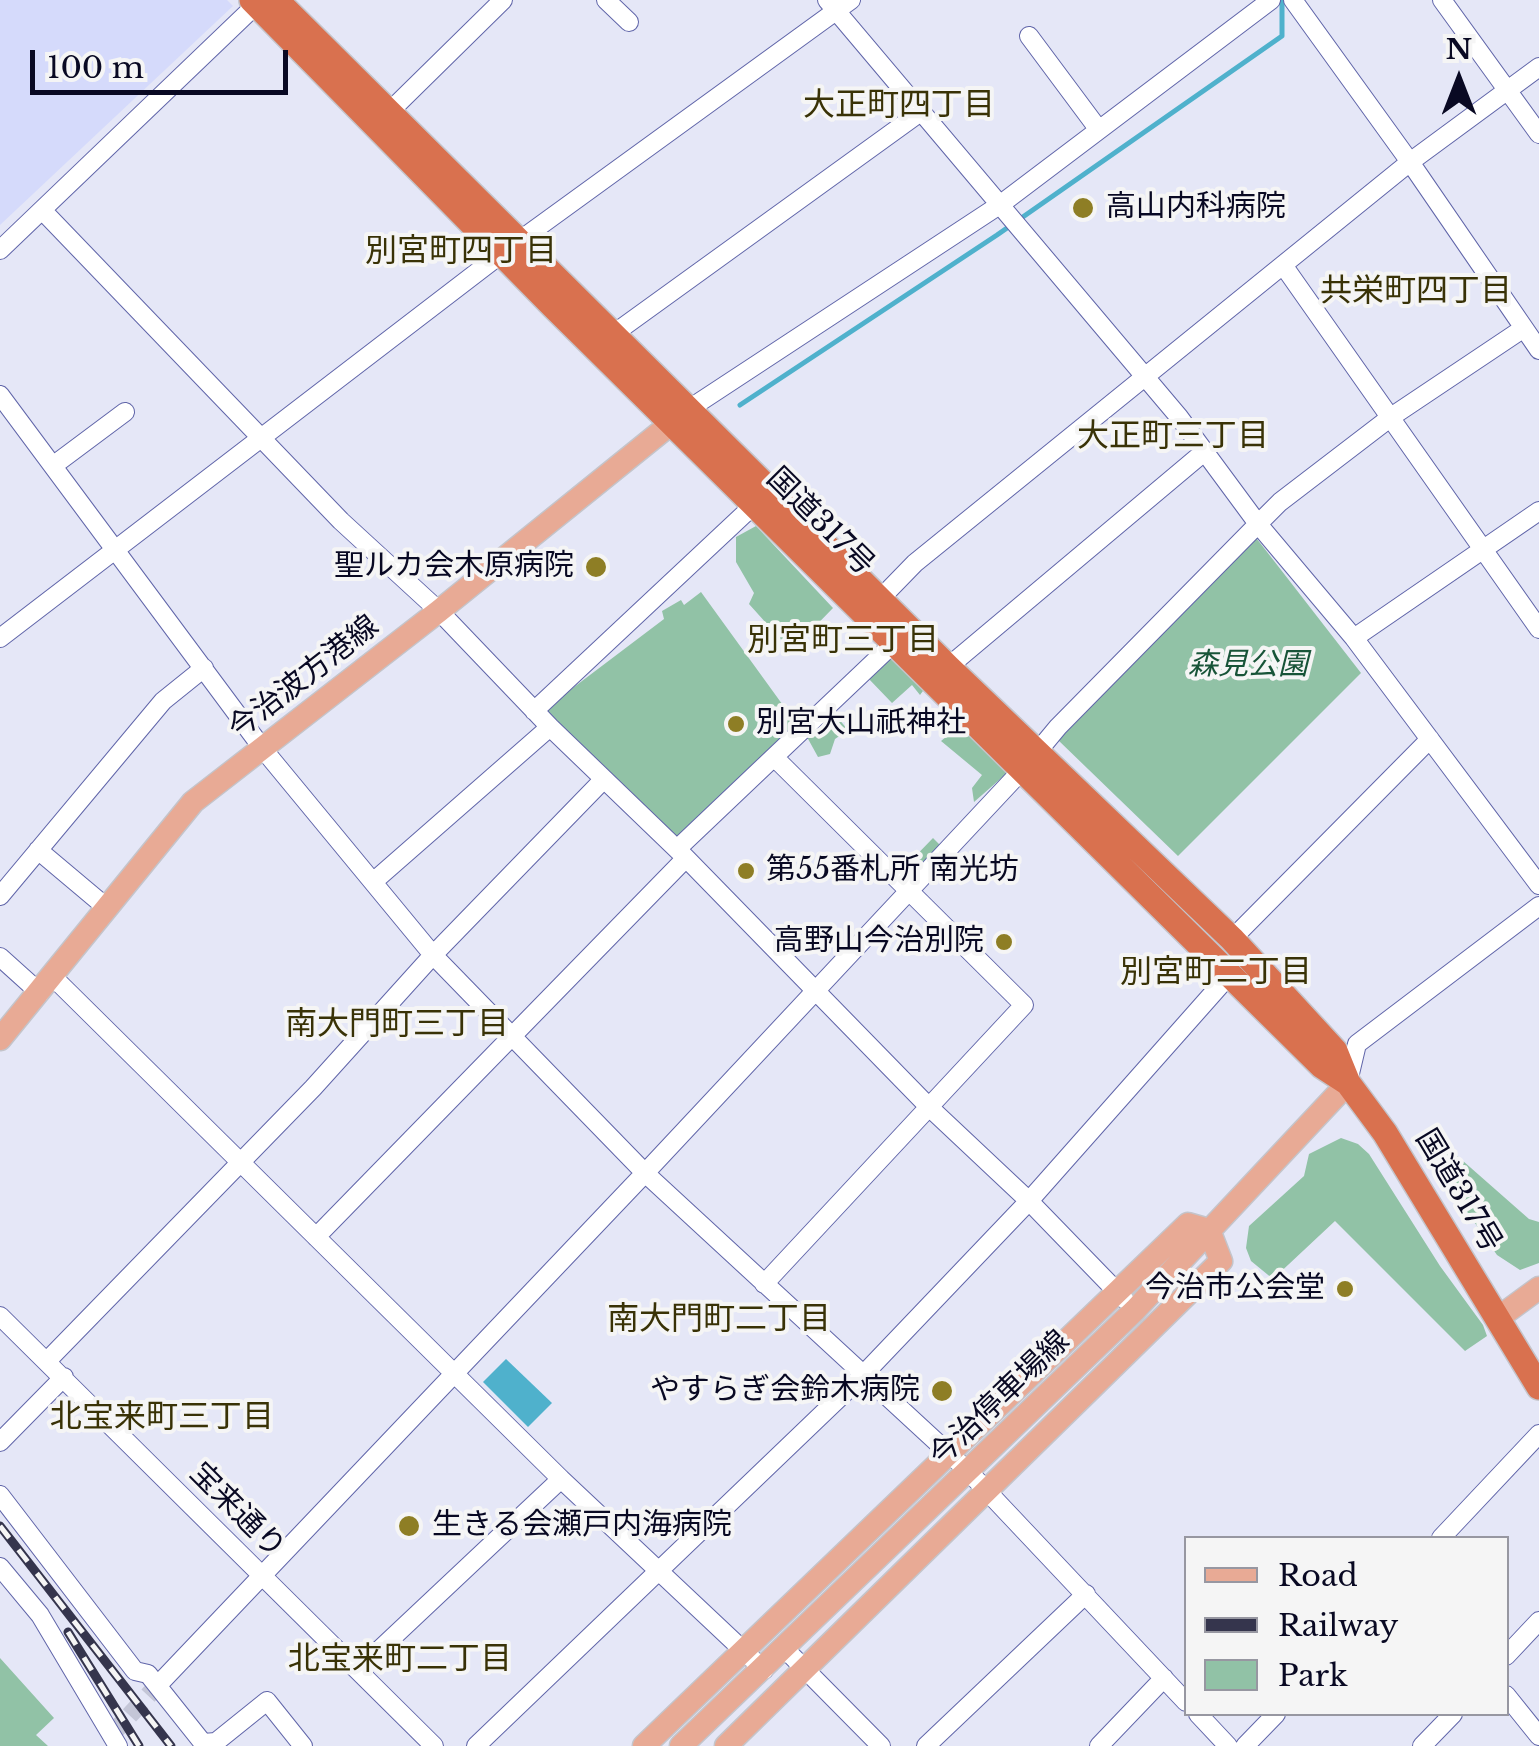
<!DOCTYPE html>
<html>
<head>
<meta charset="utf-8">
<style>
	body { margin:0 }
	#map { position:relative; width:1539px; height:1746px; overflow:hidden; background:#e5e7f7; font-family:"Libre Baskerville",serif }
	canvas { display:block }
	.legend { position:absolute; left:1184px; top:1536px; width:325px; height:180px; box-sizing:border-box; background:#f5f5f5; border:2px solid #9797a1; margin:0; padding:12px 18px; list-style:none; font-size:30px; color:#090923 }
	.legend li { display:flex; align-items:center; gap:20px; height:50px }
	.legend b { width:50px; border:2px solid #9797a1 }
	.north { position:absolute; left:1409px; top:30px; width:100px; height:100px; -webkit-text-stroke:8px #f5f5f5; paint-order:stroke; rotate:0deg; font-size:28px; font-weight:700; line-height:40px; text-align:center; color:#090923 }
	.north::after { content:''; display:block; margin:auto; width:35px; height:45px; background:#090923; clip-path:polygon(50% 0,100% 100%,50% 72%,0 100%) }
	.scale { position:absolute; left:30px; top:50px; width:258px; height:45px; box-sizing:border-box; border:5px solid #090923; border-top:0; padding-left:12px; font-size:30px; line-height:35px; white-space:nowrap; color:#090923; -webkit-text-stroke:8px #f5f5f5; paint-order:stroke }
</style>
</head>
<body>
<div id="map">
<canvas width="1539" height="1746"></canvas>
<ul class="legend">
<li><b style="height:12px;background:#e8aa95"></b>Road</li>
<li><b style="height:12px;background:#35354d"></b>Railway</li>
<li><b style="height:28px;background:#91c2a6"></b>Park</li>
</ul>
<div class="north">N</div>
<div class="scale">100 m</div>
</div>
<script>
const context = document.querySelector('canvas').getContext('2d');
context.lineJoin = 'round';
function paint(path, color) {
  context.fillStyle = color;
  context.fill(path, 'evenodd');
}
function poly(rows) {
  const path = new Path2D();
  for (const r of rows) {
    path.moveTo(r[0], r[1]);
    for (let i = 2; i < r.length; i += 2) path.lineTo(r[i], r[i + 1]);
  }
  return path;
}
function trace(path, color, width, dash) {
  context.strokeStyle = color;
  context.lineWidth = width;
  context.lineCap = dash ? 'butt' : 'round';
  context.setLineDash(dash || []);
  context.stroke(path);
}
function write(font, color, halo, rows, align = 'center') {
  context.font = font + ' "Libre Baskerville","Noto Sans JP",serif';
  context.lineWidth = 8;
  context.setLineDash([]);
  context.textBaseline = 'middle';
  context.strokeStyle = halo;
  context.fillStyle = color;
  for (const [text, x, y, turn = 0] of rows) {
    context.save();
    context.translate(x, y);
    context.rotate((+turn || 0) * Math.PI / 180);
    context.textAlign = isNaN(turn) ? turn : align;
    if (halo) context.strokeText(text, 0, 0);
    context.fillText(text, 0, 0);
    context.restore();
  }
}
const built = poly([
	[0,0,227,0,233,6,0,225]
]);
const green = poly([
	[756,526,833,608,798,644,784,643,749,604,754,593,736,562,736,537],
	[1252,539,1257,539,1361,673,1178,856,1058,740],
	[701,592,798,726,673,845,545,709,664,619,662,611,681,600,684,605],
	[888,654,931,680,920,695,912,685,892,703,867,677],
	[948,713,1014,767,974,802,972,788,982,775,941,741,957,728],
	[838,718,848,730,835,739,830,754,818,757,807,737],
	[933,838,943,848,913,881,899,873],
	[1341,1138,1358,1144,1369,1154,1440,1266,1483,1325,1487,1336,1465,1351,1335,1221,1273,1279,1251,1261,1246,1248,1249,1226,1304,1176,1309,1154],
	[1446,1146,1529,1219,1539,1222,1539,1263,1520,1270,1497,1255,1468,1213,1432,1149],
	[0,1658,54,1718,36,1735,48,1746,0,1746]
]);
const water = poly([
	[506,1359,552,1403,528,1427,483,1382]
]);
const stream = poly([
	[740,405,997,235,1282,36,1282,0]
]);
const minorTunnel = poly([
	[111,1735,158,1685]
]);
const minor = poly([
	[606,0,629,22],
	[827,0,1179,417,1258,524,1354,638,1539,885],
	[1293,0,1410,162,1539,350],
	[1442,0,1539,134],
	[1029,36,1099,130],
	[382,119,503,0],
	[43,211,341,521,439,611,550,727,686,858,928,1106,1029,1201,1124,1299],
	[0,250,261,0],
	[1283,265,1539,629],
	[612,335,922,111],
	[0,395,263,749,433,955,645,1173,968,1471,1186,1702],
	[689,409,1001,204,1271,0],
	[54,465,125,412],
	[880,599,915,563,1410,162,1539,67],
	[0,638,501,254,851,0],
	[1354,638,1539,511],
	[948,667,1204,452],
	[534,711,756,503],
	[677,849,895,642],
	[38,850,107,908],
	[373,882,550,727],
	[0,896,163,701,204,668],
	[1232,939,1430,739],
	[0,957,40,993],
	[53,977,561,1479,764,1670],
	[1348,1082,1357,1044,1539,906],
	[316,1237,686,858],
	[764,1284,1024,1005,775,758],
	[0,1316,434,1746],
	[47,1361,313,1088,433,955,604,779],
	[0,1442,64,1377],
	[0,1495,135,1671,148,1674,203,1743,216,1742,267,1701,303,1746],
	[1441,1538,1539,1434],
	[0,1567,40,1615,118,1746],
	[785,1649,881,1746],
	[1506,1656,1539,1621],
	[359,1669,561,1479],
	[158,1685,645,1173,1024,768,1058,727,1258,524,1280,502,1391,417,1524,328],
	[1506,1695,1539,1736],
	[1198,1714,1228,1746],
	[476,1746,863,1375,1029,1201,1231,973],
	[926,1746,1086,1594],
	[1099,1746,1164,1678],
	[1245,1746,1276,1714],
	[1422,1746,1453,1714]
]);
const major = poly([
	[0,1039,193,802,439,611,683,414],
	[1498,1318,1539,1288],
	[644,1746,1188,1224,1209,1230,1221,1261,726,1746],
	[681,1746,1135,1310,1348,1083]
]);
const highway = poly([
	[252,0,553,306,1322,1066,1348,1083],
	[276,0,948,667,1232,939,1335,1051,1348,1083,1385,1133,1539,1387]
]);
const rail = poly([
	[0,1526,171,1746],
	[68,1632,139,1746]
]);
const markers = [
	[1083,208,12,"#8e7e25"],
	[596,567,12,"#8e7e25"],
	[736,724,10,"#8e7e25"],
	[746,871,10,"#8e7e25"],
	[1004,942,10,"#8e7e25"],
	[1345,1289,10,"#8e7e25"],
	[942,1391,12,"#8e7e25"],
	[409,1526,12,"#8e7e25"]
];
const poiNames = [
	["高山内科病院",1106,208],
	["聖ルカ会木原病院",574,567,"right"],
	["別宮大山祇神社",756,724],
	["第55番札所 南光坊",766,871],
	["高野山今治別院",984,942,"right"],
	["今治市公会堂",1325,1289,"right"],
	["やすらぎ会鈴木病院",920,1391,"right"],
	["生きる会瀬戸内海病院",432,1526]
];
const streetNames = [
	["国道317号",820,522,45],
	["今治波方港線",304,678,-38],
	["国道317号",1458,1191,59],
	["今治停車場線",1000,1399,-44],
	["宝来通り",237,1511,45]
];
const parkNames = [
	["森見公園",1248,666]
];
const neighbourhoodNames = [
	["大正町四丁目",899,106],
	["別宮町四丁目",461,252],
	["共栄町四丁目",1416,292],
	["大正町三丁目",1173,437],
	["別宮町三丁目",843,641],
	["別宮町二丁目",1216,973],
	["南大門町三丁目",397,1025],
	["南大門町二丁目",719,1320],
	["北宝来町三丁目",162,1418],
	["北宝来町二丁目",400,1660]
];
paint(built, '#d5dafb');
paint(green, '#91c2a6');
paint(water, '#4fb1cc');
trace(stream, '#4fb1cc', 5);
trace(minorTunnel, '#c4c6d7', 18, [18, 9]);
trace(minor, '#6065a9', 20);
trace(major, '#c4c4ca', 25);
trace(highway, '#c4c4ca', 28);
trace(minor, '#fff', 18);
trace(major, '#e8aa95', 22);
trace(highway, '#d9714f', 25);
trace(rail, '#35354d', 9);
trace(rail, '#f5f5f5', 5, [15]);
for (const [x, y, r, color] of markers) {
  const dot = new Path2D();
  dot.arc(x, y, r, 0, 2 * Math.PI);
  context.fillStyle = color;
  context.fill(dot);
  trace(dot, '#f5f5f5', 4);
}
write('30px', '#090923', '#f5f5f5', poiNames, 'left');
write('30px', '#090923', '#f5f5f5', streetNames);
write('italic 30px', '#185438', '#f5f5f5', parkNames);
write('32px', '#393206', '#f5f5f5', neighbourhoodNames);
</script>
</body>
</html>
